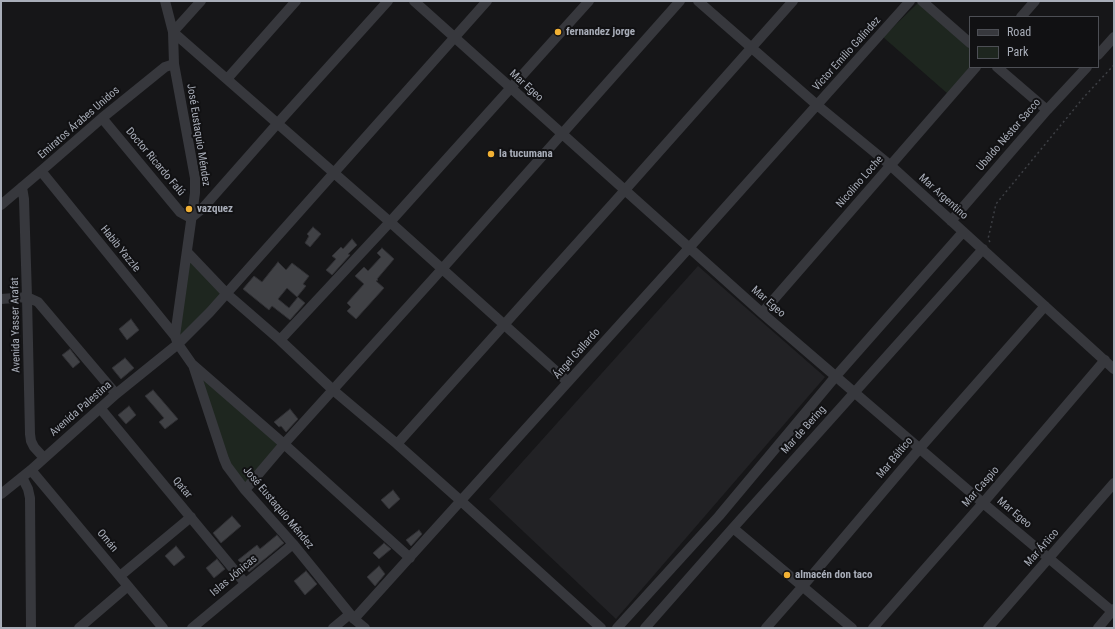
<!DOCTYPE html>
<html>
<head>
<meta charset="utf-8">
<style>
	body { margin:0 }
	#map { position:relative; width:1115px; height:629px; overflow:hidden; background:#161618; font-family:"Roboto Condensed",sans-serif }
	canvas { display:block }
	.frame { position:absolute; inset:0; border:2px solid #a8adb8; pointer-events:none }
	.legend { position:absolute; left:969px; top:16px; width:130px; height:52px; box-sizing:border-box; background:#111113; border:1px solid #4d4f55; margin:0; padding:5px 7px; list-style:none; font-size:12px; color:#a8adb8 }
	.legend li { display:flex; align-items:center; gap:8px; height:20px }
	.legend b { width:20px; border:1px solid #4d4f55 }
</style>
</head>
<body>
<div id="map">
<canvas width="1115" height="629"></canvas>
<div class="frame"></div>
<ul class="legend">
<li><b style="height:5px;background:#37383d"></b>Road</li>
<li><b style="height:11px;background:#1e261f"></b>Park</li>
</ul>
</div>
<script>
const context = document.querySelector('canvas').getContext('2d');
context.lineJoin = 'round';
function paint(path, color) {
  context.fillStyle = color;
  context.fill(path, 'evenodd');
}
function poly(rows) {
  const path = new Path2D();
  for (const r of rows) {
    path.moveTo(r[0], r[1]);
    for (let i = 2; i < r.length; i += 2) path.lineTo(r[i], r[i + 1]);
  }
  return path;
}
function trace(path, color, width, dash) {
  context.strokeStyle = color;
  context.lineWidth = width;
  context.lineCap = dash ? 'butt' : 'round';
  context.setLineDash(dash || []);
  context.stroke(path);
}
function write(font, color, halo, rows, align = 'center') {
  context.font = font + ' "Roboto Condensed",sans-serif';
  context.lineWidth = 4;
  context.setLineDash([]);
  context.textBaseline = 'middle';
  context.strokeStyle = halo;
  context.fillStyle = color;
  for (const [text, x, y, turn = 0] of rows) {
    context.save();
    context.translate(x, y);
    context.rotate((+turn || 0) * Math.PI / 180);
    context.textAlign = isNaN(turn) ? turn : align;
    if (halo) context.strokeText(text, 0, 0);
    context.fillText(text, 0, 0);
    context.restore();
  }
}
const built = poly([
	[698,266,825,377,616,619,489,499]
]);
const green = poly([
	[920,1,970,44,970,67,948,94,883,37],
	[187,254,225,294,178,343],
	[194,366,283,444,245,489,228,465]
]);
const building = poly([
	[313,227,321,234,310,247,305,243,309,236,307,234,313,227],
	[352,239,357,245,348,254,350,255,332,275,326,270,336,259,332,256,341,247,343,249,352,239],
	[382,248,394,259,377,279,378,280,376,281,384,288,356,319,347,311,351,307,347,303,364,284,355,276,364,267,368,271,381,257,377,253,382,248],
	[278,262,286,270,292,263,309,276,303,284,306,286,297,297,287,288,278,299,289,308,298,297,305,303,290,320,272,306,269,310,243,289,254,276,262,282,278,262],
	[131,319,139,330,127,340,119,329,131,319],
	[70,349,80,362,73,368,62,355,70,349],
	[125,358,134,368,121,379,112,368,125,358],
	[153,390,178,419,165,429,159,422,164,418,145,396,153,390],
	[129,406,136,415,126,424,118,415,129,406],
	[290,409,298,419,286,432,281,426,279,427,274,422,290,409],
	[393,490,400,499,389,509,381,500,393,490],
	[232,516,241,526,221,543,213,533,232,516],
	[419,530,422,534,411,546,406,540,419,530],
	[277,535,284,543,249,572,238,560,257,545,260,549,277,535],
	[384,543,391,549,379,559,373,553,384,543],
	[176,546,185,557,174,566,165,556,176,546],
	[217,559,225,569,214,578,206,568,217,559],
	[379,566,385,574,375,586,367,577,379,566],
	[306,571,317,584,305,595,294,581,306,571]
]);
const path = poly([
	[990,242,988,239,996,204,1084,97,1114,65]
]);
const minor = poly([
	[165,1,173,32,174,64,195,178,195,193,175,336],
	[414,1,762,313,983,503,1114,613],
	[698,1,817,105,890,165,1114,369],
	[922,1,970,43],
	[1021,17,1035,1],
	[173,32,390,222,568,382],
	[173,32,201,1],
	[1098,55,1114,37],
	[997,67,1047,110],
	[227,79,296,1],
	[102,118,180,212,191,218,202,209,277,124,388,1],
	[41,171,175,336,178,344,192,364,284,444,410,558],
	[22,187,24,199,27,297,30,434,31,441,34,447,44,458],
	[1,205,41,171,102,118,165,67,174,64],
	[951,221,1047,110,1087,67],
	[187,252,227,294,280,340,333,390,397,444,461,501,601,628],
	[1,299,27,297,38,302,116,394],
	[762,313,976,67],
	[280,340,390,222,589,1],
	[193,365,224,459,227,466,245,490,293,544,354,619,365,628],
	[100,408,245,583],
	[397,444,625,190,793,1],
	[31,470,163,628],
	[22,477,28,489,30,498,31,628],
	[245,490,284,444,442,269,680,1],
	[1,494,31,470,116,394,178,344,210,312,487,1],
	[733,528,852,628],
	[120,576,191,517],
	[354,619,689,248,910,1],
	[79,628,128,586],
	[192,628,293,544],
	[333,628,350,614],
	[617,628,719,516,836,376,963,232],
	[645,628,733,528,983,249],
	[766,628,803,586,920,448,1045,306],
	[873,628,983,503,1105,360],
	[988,628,1114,483],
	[1098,628,1114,609]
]);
const markers = [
	[558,32,4,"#f2b134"],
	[491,154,4,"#f2b134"],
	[189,209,4,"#f2b134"],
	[787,575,4,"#f2b134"]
];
const poiNames = [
	["fernandez jorge",566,32],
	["la tucumana",499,154],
	["vazquez",197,209],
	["almacén don taco",795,575]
];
const streetNames = [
	["Víctor Emilio Galíndez",847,54,-48],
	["Mar Egeo",526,86,42],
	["Emiratos Árabes Unidos",79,123,-41],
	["José Eustaquio Méndez",198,135,81],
	["Ubaldo Néstor Sacco",1009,135,-49],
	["Doctor Ricardo Falú",155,162,50],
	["Nicolino Loche",860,182,-49],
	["Mar Argentino",943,197,42],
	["Habib Yazzle",120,249,51],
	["Mar Egeo",768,302,41],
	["Avenida Yasser Arafat",16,325,-91],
	["Ángel Gallardo",577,354,-48],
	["Avenida Palestina",81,409,-41],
	["Mar de Bering",804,430,-48],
	["Mar Báltico",895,458,-50],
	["Mar Caspio",981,487,-49],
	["Qatar",182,488,50],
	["José Eustaquio Méndez",278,508,50],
	["Mar Egeo",1014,513,40],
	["Omán",107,541,50],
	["Mar Ártico",1042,548,-49],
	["Islas Jónicas",234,576,-40]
];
paint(built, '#222225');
paint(green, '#1e261f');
paint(building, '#404145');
trace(building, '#303034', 1);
trace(path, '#3d3f44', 1.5, [2, 3]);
trace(minor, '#37383d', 10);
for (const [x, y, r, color] of markers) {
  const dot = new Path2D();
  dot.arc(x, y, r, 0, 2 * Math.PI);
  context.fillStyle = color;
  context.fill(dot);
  trace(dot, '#111113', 1.5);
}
write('bold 11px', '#a8adb8', '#111113', poiNames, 'left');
write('11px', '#a8adb8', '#111113', streetNames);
</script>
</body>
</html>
